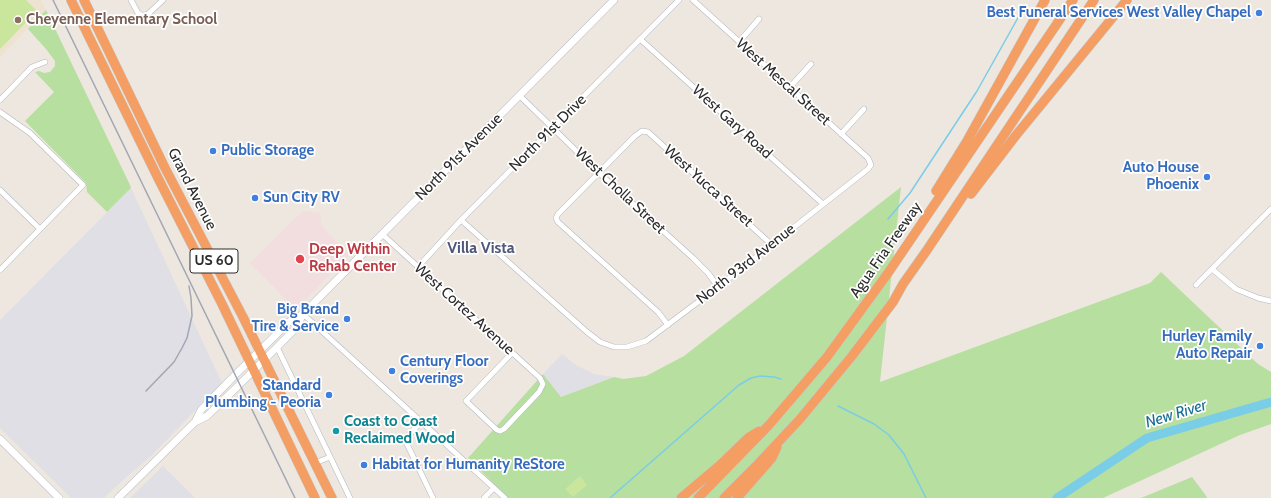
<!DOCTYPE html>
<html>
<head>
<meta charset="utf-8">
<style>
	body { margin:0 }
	canvas { display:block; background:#ede7df }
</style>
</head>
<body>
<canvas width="1271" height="498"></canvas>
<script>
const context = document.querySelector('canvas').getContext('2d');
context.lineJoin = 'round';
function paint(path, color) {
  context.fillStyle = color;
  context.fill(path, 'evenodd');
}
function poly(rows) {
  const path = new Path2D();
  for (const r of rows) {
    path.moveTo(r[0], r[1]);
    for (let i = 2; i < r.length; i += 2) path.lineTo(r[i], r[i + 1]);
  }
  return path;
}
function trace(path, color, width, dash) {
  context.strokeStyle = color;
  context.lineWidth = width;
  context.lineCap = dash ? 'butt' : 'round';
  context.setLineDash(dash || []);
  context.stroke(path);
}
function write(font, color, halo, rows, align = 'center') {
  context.font = font + ' Cabin,sans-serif';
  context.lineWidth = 3.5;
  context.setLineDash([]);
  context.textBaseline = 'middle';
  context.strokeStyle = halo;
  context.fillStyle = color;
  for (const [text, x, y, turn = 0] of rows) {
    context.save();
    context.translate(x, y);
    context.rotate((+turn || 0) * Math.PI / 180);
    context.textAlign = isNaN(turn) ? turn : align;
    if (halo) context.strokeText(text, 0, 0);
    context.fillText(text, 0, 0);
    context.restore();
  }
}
const industrial = poly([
	[131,188,222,383,150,457,123,480,104,498,71,498,0,428,0,320],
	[562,354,576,365,594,374,614,377,561,397,543,374],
	[163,466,195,498,130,498]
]);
const education = poly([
	[0,0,41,0,46,10,0,57]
]);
const medical = poly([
	[303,211,320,213,322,226,349,255,296,310,250,263]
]);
const green = poly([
	[46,10,130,185,131,188,107,212,87,192,86,183,25,121,54,92,35,72,39,71,44,73,50,72,55,66,55,61,46,49,28,29],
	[901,187,880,382,1150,283,1161,272,1258,364,1271,372,1271,424,1240,435,1103,498,508,498,468,458,543,374,561,397,614,377,623,379,646,376,684,356],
	[1192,477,1207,497,1206,498,1141,498]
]);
const pitch = poly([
	[0,0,26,0,37,11,0,49],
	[580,476,587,485,573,497,565,489]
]);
const stream = poly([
	[888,219,910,193,977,91,1024,7],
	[838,406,874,424,889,435,904,454,926,498],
	[610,498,739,385,751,378,760,376,774,377,781,379]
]);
const river = poly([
	[1057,498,1147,438,1271,402]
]);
const street = poly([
	[131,0,138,13,143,16,148,14,163,0],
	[640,39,823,204],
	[739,42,759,19],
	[789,88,811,64],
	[520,96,599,173,693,258,708,273,718,287],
	[0,100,32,67,45,62],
	[0,112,30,133,83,185,0,270],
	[841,134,864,109],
	[0,190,40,229],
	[461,220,587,332,600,342,614,347,627,347,646,341,718,287,868,169,871,165,868,158,693,0],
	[382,234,540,378,543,384,539,392,504,429,500,431,497,430,466,401,512,353],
	[418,267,461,220,679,0],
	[1212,269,1236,289,1258,298,1271,301],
	[1196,285,1271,209],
	[303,314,505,498],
	[668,325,658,312,558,222,556,218,558,214,635,136,642,131,648,132,772,245],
	[277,347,350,498],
	[421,422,408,436,406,440,407,444,433,498],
	[315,463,330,457],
	[484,498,494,488]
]);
const secondary = poly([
	[195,422,207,416,240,384,296,328,303,314],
	[0,439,59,498],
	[118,498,195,422,201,410,235,375,289,322,303,314,614,0]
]);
const highway = poly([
	[71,0,158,178,222,304,315,498],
	[84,0,165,168,243,317,332,498],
	[936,191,967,141,1045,0],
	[971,194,1017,134,1127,0],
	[681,498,720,465,749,437,759,431],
	[698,498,769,425,827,357,888,273,1073,0],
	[724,498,756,466,800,419,852,356,893,302,903,284,927,250,1094,0],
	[737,498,772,458,777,447]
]);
const rail = poly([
	[53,0,295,498],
	[146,391,174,362,182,348,187,338,192,316,191,298,189,286]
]);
const markers = [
	[1259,13,4,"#3f7fe0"],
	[18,20,4,"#8d6e63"],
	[213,151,4,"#3f7fe0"],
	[1207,177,4,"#3f7fe0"],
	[255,198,4,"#3f7fe0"],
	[300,259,5,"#e0444e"],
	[347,319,4,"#3f7fe0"],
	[1260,346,4,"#3f7fe0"],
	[392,371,4,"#3f7fe0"],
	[329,395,4,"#3f7fe0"],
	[336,431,4,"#0f9aa8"],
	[364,465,4,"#3f7fe0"]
];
const shields = [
	[214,261,48]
];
const shieldNames = [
	["US 60",214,261]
];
const shopNames = [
	["Best Funeral Services West Valley Chapel",1251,13],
	["Public Storage",221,151,"left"],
	["Auto House",1199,168],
	["Phoenix",1199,185],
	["Sun City RV",263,198,"left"],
	["Big Brand",339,310],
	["Tire & Service",339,327],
	["Hurley Family",1252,337],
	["Auto Repair",1252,354],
	["Century Floor",400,362,"left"],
	["Coverings",400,379,"left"],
	["Standard",321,386],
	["Plumbing - Peoria",321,403],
	["Habitat for Humanity ReStore",372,465,"left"]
];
const educationNames = [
	["Cheyenne Elementary School",26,20]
];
const streetNames = [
	["West Mescal Street",783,82,42],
	["West Gary Road",732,122,42],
	["North 91st Drive",548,133,-45],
	["North 91st Avenue",459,157,-45],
	["West Yucca Street",708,186,42],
	["Grand Avenue",192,189,63],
	["West Cholla Street",620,191,43],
	["Agua Fria Freeway",886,250,-55],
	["North 93rd Avenue",746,264,-38],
	["West Cortez Avenue",464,309,42]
];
const healthNames = [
	["Deep Within",309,250],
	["Rehab Center",309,267]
];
const cultureNames = [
	["Coast to Coast",344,422],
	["Reclaimed Wood",344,439]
];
const neighbourhoodNames = [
	["Villa Vista",481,248]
];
const waterNames = [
	["New River",1176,414,-17]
];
paint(industrial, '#e1dfe6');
paint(education, '#ede3d0');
paint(medical, '#f2dedf');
paint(green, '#b7dfa0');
paint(pitch, '#c9e69c');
trace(stream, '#7acde7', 1.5);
trace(river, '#7acde7', 9);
trace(street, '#b3b6be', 6);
trace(secondary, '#b3b6be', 8);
trace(highway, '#c8c8c8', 10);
trace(street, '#fff', 5);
trace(secondary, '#fff', 7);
trace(highway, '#f49e63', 9);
trace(rail, '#a2a6b5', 1.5);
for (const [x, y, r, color] of markers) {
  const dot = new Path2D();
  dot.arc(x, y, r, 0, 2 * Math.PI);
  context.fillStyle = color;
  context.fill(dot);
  trace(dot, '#fff', 1.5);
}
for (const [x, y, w] of shields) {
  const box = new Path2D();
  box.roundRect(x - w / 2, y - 12, w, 24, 3);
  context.fillStyle = '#fff';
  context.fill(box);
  trace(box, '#2c2c2c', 1);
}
write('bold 14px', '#2c2c2c', null, shieldNames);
write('bold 15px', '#366cbe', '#fff', shopNames, 'right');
write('bold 15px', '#785e54', '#fff', educationNames, 'left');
write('15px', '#2c2c2c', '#fff', streetNames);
write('bold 15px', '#be3a42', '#fff', healthNames, 'left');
write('bold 15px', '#0d838f', '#fff', cultureNames, 'left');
write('bold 16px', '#4f587a', '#fff', neighbourhoodNames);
write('italic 16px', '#176e95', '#fff', waterNames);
</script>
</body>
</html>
